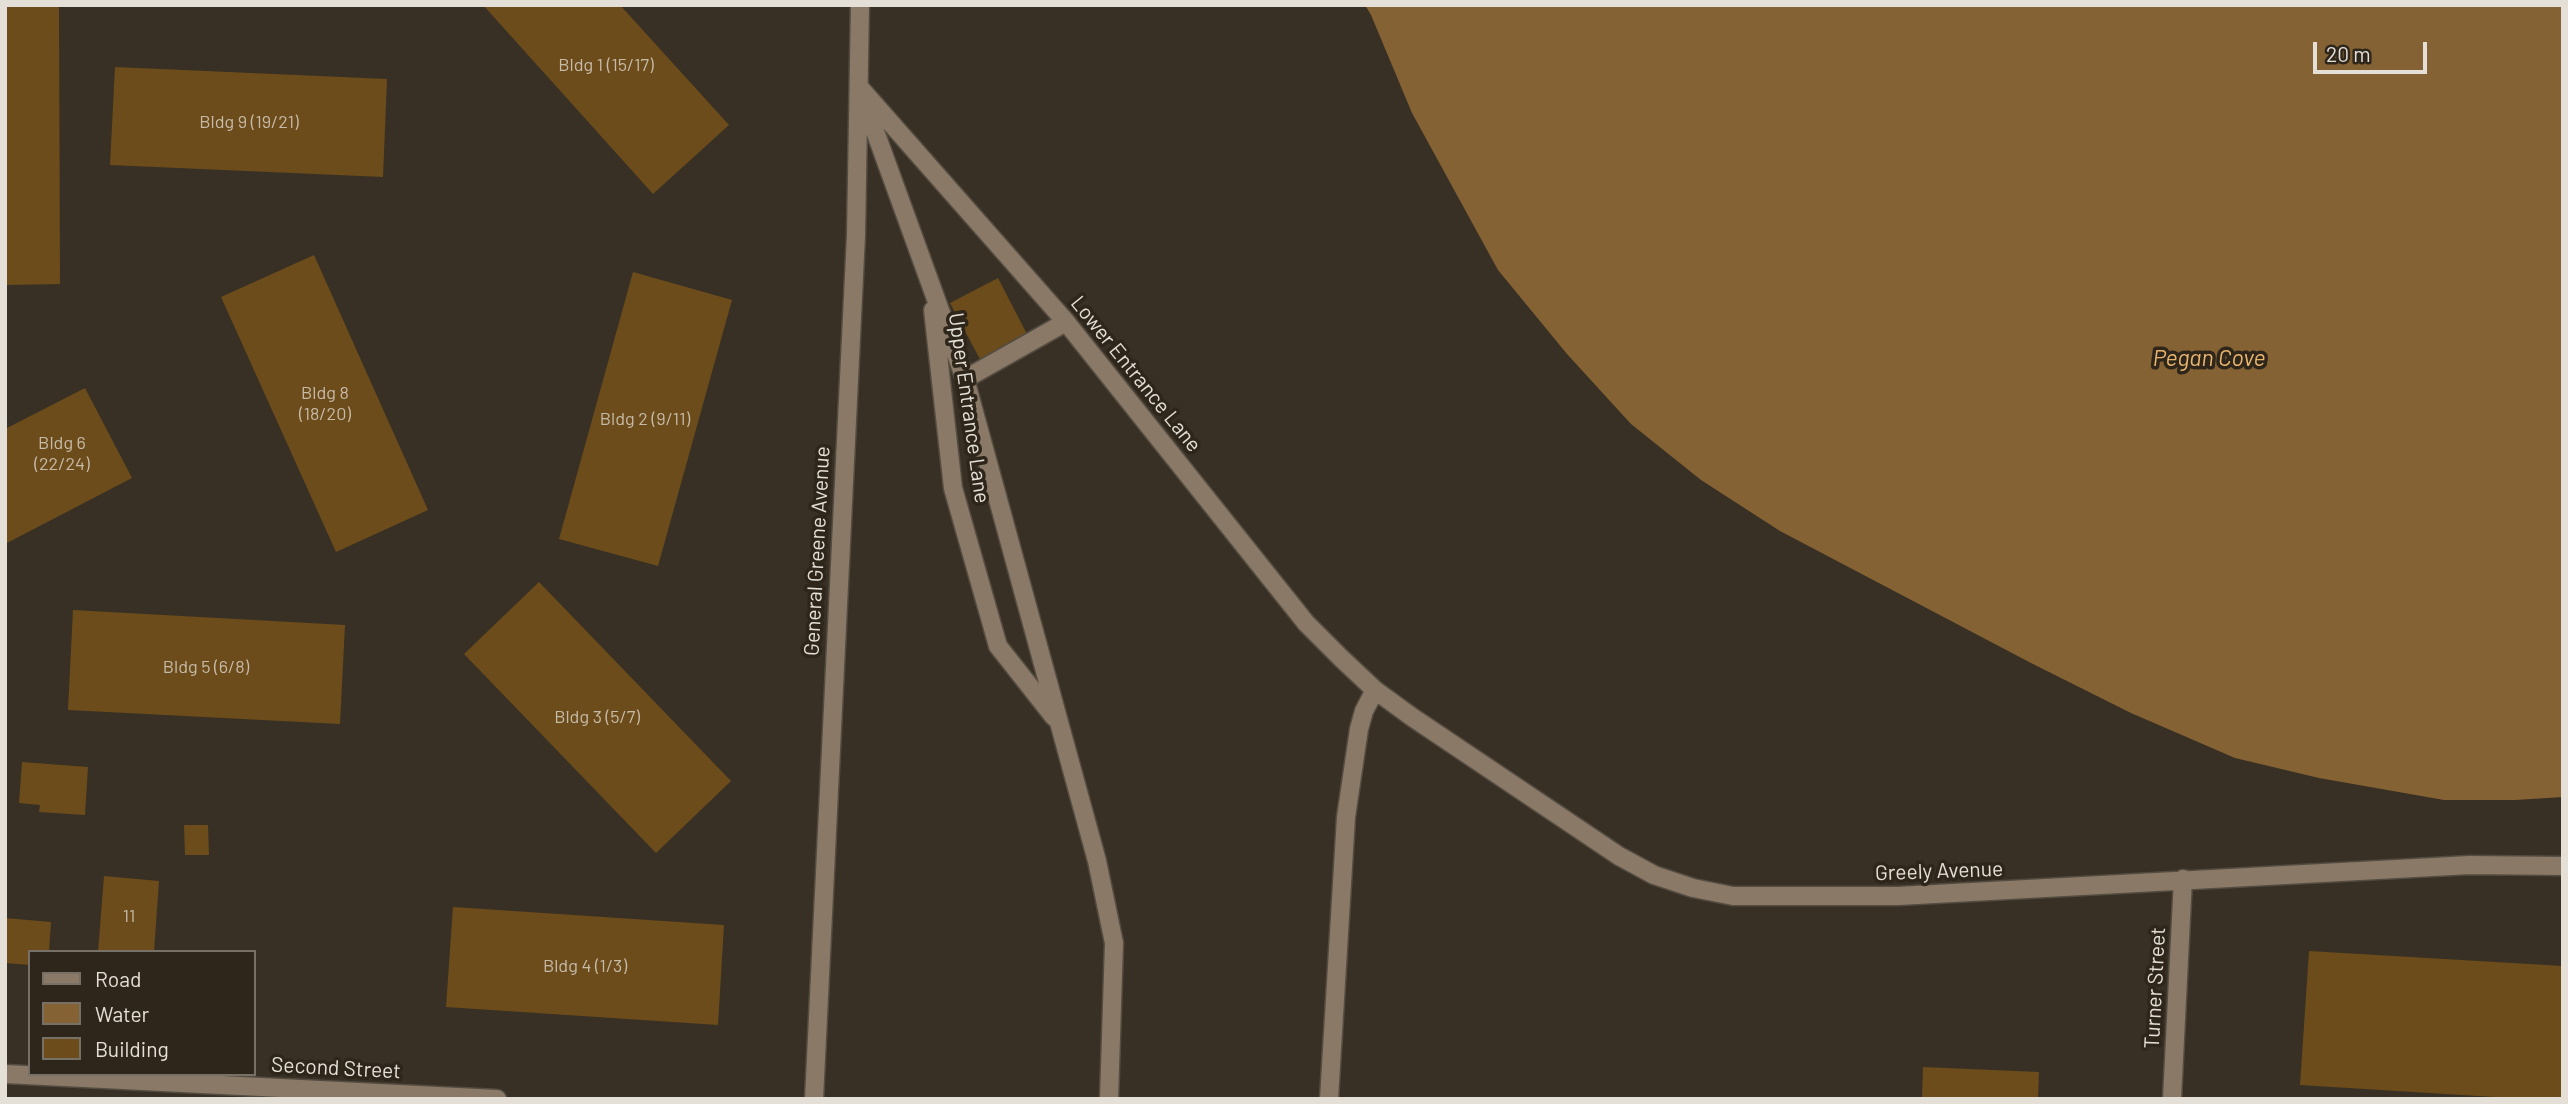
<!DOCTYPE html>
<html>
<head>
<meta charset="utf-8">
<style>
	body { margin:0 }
	#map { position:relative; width:2568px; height:1104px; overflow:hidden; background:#383024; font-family:Barlow,sans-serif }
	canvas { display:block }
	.frame { position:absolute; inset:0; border:7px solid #e4dfd7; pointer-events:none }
	.legend { position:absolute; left:28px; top:950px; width:228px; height:126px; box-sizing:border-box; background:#2e261a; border:2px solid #777066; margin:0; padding:9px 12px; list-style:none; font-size:21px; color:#e4dfd7 }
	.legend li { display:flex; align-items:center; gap:14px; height:35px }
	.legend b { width:35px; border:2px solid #777066 }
	.scale { position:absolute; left:2313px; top:42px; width:114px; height:32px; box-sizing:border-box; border:4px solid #e4dfd7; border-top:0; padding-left:9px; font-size:21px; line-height:24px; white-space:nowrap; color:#e4dfd7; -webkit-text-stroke:5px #2e261a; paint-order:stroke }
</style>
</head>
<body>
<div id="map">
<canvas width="2568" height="1104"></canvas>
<div class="frame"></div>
<ul class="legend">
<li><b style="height:9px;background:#897966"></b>Road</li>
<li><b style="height:19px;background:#846233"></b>Water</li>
<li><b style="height:19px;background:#6c4c1b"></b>Building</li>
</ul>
<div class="scale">20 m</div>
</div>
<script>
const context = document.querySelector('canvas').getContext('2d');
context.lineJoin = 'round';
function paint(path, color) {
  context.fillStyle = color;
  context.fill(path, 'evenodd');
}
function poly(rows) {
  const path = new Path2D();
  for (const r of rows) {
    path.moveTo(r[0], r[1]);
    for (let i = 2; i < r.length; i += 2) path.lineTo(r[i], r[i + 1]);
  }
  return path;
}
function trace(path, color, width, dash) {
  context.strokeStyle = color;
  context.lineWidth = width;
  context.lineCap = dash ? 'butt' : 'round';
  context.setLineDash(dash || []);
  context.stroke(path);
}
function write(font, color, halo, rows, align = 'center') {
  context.font = font + ' Barlow,sans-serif';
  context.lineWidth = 7;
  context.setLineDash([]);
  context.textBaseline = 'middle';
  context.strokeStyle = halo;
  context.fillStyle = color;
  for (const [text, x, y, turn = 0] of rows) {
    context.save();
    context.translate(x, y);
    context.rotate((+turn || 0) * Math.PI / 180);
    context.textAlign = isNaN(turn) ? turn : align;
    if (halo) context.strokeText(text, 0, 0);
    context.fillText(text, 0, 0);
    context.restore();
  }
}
const water = poly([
	[1365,5,2563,5,2563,797,2515,800,2444,800,2319,778,2235,758,2131,713,2031,663,1780,531,1701,480,1631,424,1567,354,1498,270,1412,113,1371,15]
]);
const building = poly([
	[483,5,620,5,729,125,653,194],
	[5,7,59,7,60,284,5,285],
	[115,67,387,79,383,177,110,165],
	[314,255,428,510,336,552,221,297],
	[633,272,732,300,658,566,559,539],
	[998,278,1029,338,982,363,950,303],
	[85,388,132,478,5,544,5,429],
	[539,582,731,781,656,853,464,654],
	[73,610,345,625,340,724,68,710],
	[22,762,88,767,85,815,39,812,40,805,19,803],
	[184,825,208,825,209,855,185,855],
	[104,876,159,881,154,952,98,952],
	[453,907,724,925,718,1025,446,1007],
	[5,918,51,922,49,952,30,952,30,965,5,963],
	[2309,951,2563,966,2563,1099,2527,1099,2300,1085],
	[1923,1067,2039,1072,2038,1099,1922,1099]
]);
const minor = poly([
	[860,88,1066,322,1306,623,1341,658,1375,690,1412,717,1619,856,1654,875,1693,888,1733,896,1898,896,2470,865,2563,866],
	[863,98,965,379,1097,861,1114,943,1109,1099],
	[933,310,953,488,998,646,1054,717],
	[965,379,1066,322],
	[5,1074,497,1099],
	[814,1099,856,235,860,5],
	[1329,1099,1346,817,1359,729,1364,711,1375,690],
	[2172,1099,2183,879]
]);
const numberNames = [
	["Bldg 1 (15/17)",606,65],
	["Bldg 9 (19/21)",249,122],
	["Bldg 8",325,393],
	["(18/20)",325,414],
	["Bldg 2 (9/11)",645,419],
	["Bldg 6",62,443],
	["(22/24)",62,464],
	["Bldg 5 (6/8)",206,667],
	["Bldg 3 (5/7)",597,717],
	["11",129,916],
	["Bldg 4 (1/3)",585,966]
];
const streetNames = [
	["Lower Entrance Lane",1136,374,51],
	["Upper Entrance Lane",969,408,82],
	["General Greene Avenue",817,551,-87],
	["Greely Avenue",1939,871,-2],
	["Turner Street",2155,988,-87],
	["Second Street",336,1068,3]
];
const waterNames = [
	["Pegan Cove",2209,358]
];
paint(water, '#846233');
paint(building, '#6c4c1b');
trace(minor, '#544c41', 21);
trace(minor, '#897966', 18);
write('18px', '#c6baa8', null, numberNames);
write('21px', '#e4dfd7', '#2e261a', streetNames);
write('italic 23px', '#e9b56e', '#2e261a', waterNames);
</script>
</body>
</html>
